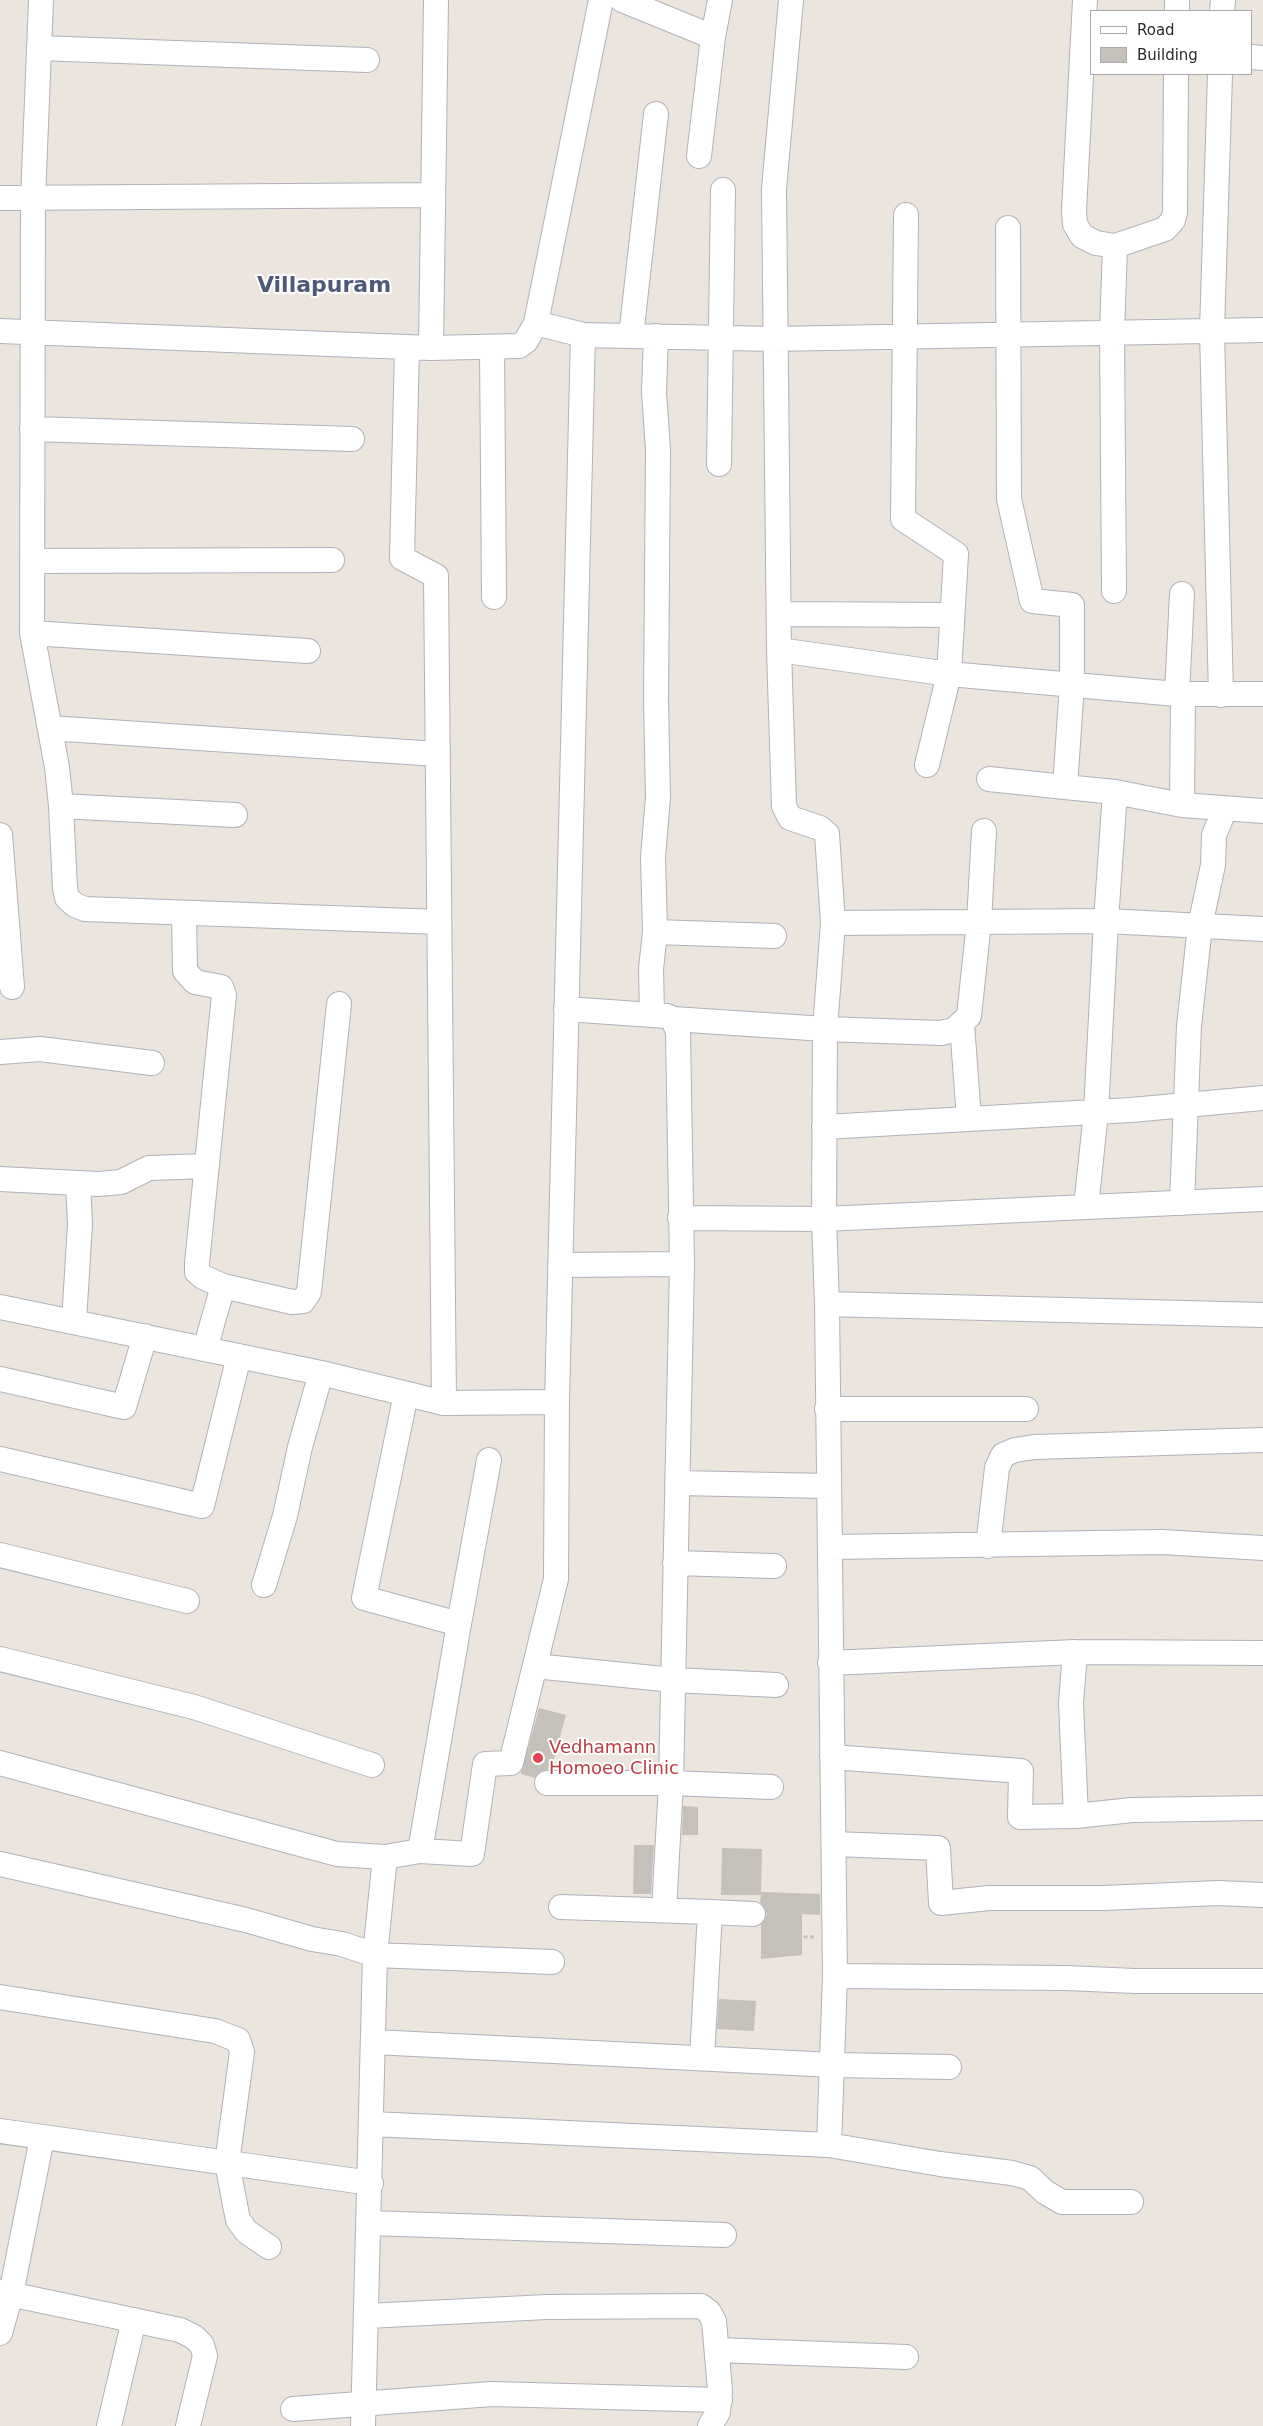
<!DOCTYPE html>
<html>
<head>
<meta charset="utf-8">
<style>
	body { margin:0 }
	#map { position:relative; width:1263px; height:2426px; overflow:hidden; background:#ece5de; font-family:"DejaVu Sans",sans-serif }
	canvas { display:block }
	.legend { position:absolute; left:1090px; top:10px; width:162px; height:65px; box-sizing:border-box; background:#fff; border:1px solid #aaa; margin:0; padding:6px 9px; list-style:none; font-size:15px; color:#2b2b2b }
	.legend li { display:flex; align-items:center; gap:10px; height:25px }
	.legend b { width:25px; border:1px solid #aaa }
</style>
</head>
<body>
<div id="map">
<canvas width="1263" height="2426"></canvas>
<ul class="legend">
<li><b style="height:6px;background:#fff"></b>Road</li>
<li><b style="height:14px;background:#c5c0ba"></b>Building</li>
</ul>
</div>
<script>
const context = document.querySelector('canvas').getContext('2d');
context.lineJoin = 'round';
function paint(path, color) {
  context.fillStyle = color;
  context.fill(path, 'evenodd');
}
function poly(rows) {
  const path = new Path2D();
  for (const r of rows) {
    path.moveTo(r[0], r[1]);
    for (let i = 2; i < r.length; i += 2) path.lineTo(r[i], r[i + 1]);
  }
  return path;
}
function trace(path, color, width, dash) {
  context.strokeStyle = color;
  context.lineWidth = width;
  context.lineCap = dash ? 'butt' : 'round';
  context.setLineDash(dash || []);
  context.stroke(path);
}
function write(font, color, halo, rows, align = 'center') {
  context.font = font + ' "DejaVu Sans",sans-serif';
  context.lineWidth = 4;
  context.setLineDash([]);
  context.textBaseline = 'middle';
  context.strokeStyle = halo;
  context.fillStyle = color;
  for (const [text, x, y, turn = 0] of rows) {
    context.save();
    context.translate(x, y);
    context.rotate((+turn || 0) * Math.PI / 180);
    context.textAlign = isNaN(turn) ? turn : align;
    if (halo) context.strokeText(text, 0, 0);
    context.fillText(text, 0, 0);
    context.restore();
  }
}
const building = poly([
	[539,1708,566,1715,551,1769,541,1771,535,1778,521,1774],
	[683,1806,698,1807,698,1835,682,1835],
	[634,1845,654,1845,651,1894,633,1894],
	[722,1848,762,1849,761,1892,820,1894,820,1915,802,1914,802,1955,761,1959,761,1924,767,1915,765,1908,760,1902,761,1895,721,1895],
	[719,1999,756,2001,754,2031,717,2029]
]);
const path = poly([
	[784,1936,814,1937]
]);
const minor = poly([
	[41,0,33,199,32,633,57,767,61,806,65,888,67,898,75,905,85,909,439,922],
	[622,0,713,37,720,0],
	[1085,0,1074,211,1075,224,1082,236,1096,243,1115,246,1112,333,1114,591],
	[1177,11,1177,0],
	[1222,11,1223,0],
	[39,48,367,60],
	[1252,57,1263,58],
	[1220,74,1212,331,1221,695],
	[699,156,713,37],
	[0,198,433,195],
	[906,215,903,519,956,554,949,674,927,765],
	[1008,228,1009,499,1032,601,1072,605,1072,684,1065,787,1115,792],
	[1115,246,1165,229,1173,220,1175,212,1176,74],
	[536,323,583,335,774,339,1263,330],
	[0,331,431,348,519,346,526,341,536,323,601,0],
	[631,336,656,114],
	[492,347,494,597],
	[407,348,402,558,436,576,444,1403],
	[431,348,436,0],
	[32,429,352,439],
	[719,464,723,190],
	[32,561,332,560],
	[779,614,952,615],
	[32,633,308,651],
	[779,650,949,674,1177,694,1263,694],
	[1177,694,1182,594],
	[50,728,437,754],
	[989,779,1065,787],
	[1182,805,1263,811],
	[61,806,235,815],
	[0,835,12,987],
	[184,913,185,971,195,982,221,987,224,995,197,1263,197,1272,203,1277,223,1286,205,1349],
	[833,923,1106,921,1263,929],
	[655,932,774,936],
	[652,1015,651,969,655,932,653,857,658,797,656,700,658,450,654,392,656,336],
	[673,1019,825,1029,941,1033,954,1030,969,1016,979,922,984,831],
	[962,1024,969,1119],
	[0,1052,40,1049,152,1063],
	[824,1127,1131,1110,1263,1098],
	[0,1179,98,1184,121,1182,149,1168,207,1166],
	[1182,1203,1189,1026,1200,926,1213,865,1214,835,1225,809],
	[1086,1207,1096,1112,1106,921,1115,792,1182,805,1183,694],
	[680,1218,824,1219,1263,1199],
	[560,1265,682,1264],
	[223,1286,292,1302,303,1301,309,1292,339,1004],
	[827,1304,1263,1315],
	[0,1307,321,1373,444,1403,557,1402],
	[74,1322,80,1224,78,1183],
	[0,1379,124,1407,145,1336],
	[406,1394,364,1598,459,1624,420,1851],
	[827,1409,1026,1409],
	[0,1459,202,1506,239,1356],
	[677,1483,829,1486],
	[988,1546,997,1468,1003,1455,1015,1450,1034,1447,1263,1440],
	[830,1547,1162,1542,1263,1548],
	[0,1555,187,1601],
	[675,1563,774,1566],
	[264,1585,285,1516,300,1447,321,1373],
	[459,1624,489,1460],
	[1075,1652,1071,1703,1076,1816,1132,1810,1263,1808],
	[0,1659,194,1707,372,1765],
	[830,1663,1075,1652,1263,1653],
	[535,1666,673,1680,776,1685],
	[832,1757,1021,1771,1020,1817,1076,1816],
	[0,1763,337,1854,385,1857,420,1851,472,1854,485,1764,511,1763,556,1579,557,1402,583,335],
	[547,1783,671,1783,682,1264,678,1032,673,1019,667,1016,566,1009],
	[834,1844,938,1848,941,1903,989,1898,1104,1898,1218,1893,1263,1895],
	[0,1864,246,1920,312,1939,342,1944,375,1955,552,1962],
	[561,1907,710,1912,702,2058],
	[664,1910,671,1783,771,1787],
	[710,1912,753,1914],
	[835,1976,1066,1978,1135,1981,1263,1981],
	[0,1997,215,2031,238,2040,242,2052,227,2163,238,2220,247,2232,269,2247],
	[374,2042,833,2065,949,2067],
	[372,2124,829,2145,835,1976,827,1304,824,1219,825,1029,833,923,827,834,820,828,790,818,784,806,779,650,774,189,791,0],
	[0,2131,371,2183],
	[829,2145,940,2164,1012,2173,1030,2178,1045,2192,1062,2202,1131,2202],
	[369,2223,724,2235],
	[0,2292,180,2330,194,2337,202,2345,205,2356,188,2426],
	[367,2316,547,2307,701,2306,709,2312,714,2321,720,2390,718,2412,710,2426],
	[0,2333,11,2294,42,2138],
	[717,2350,906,2357],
	[293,2409,492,2394,720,2400],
	[109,2426,134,2320],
	[363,2426,375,1955,385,1857]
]);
const markers = [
	[538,1758,6,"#e0444e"]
];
const healthNames = [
	["Vedhamann",549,1748],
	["Homoeo Clinic",549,1769]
];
const districtNames = [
	["Villapuram",324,286]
];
paint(building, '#c5c0ba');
trace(minor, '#afb2bb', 26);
trace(path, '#c4c4c4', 3, [4, 2.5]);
trace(minor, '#fff', 24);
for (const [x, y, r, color] of markers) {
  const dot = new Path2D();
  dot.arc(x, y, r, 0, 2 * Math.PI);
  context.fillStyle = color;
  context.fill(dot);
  trace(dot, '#fff', 2);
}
write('18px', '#be3a42', '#fff', healthNames, 'left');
write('bold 22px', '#4e597a', '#fff', districtNames);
</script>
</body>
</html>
